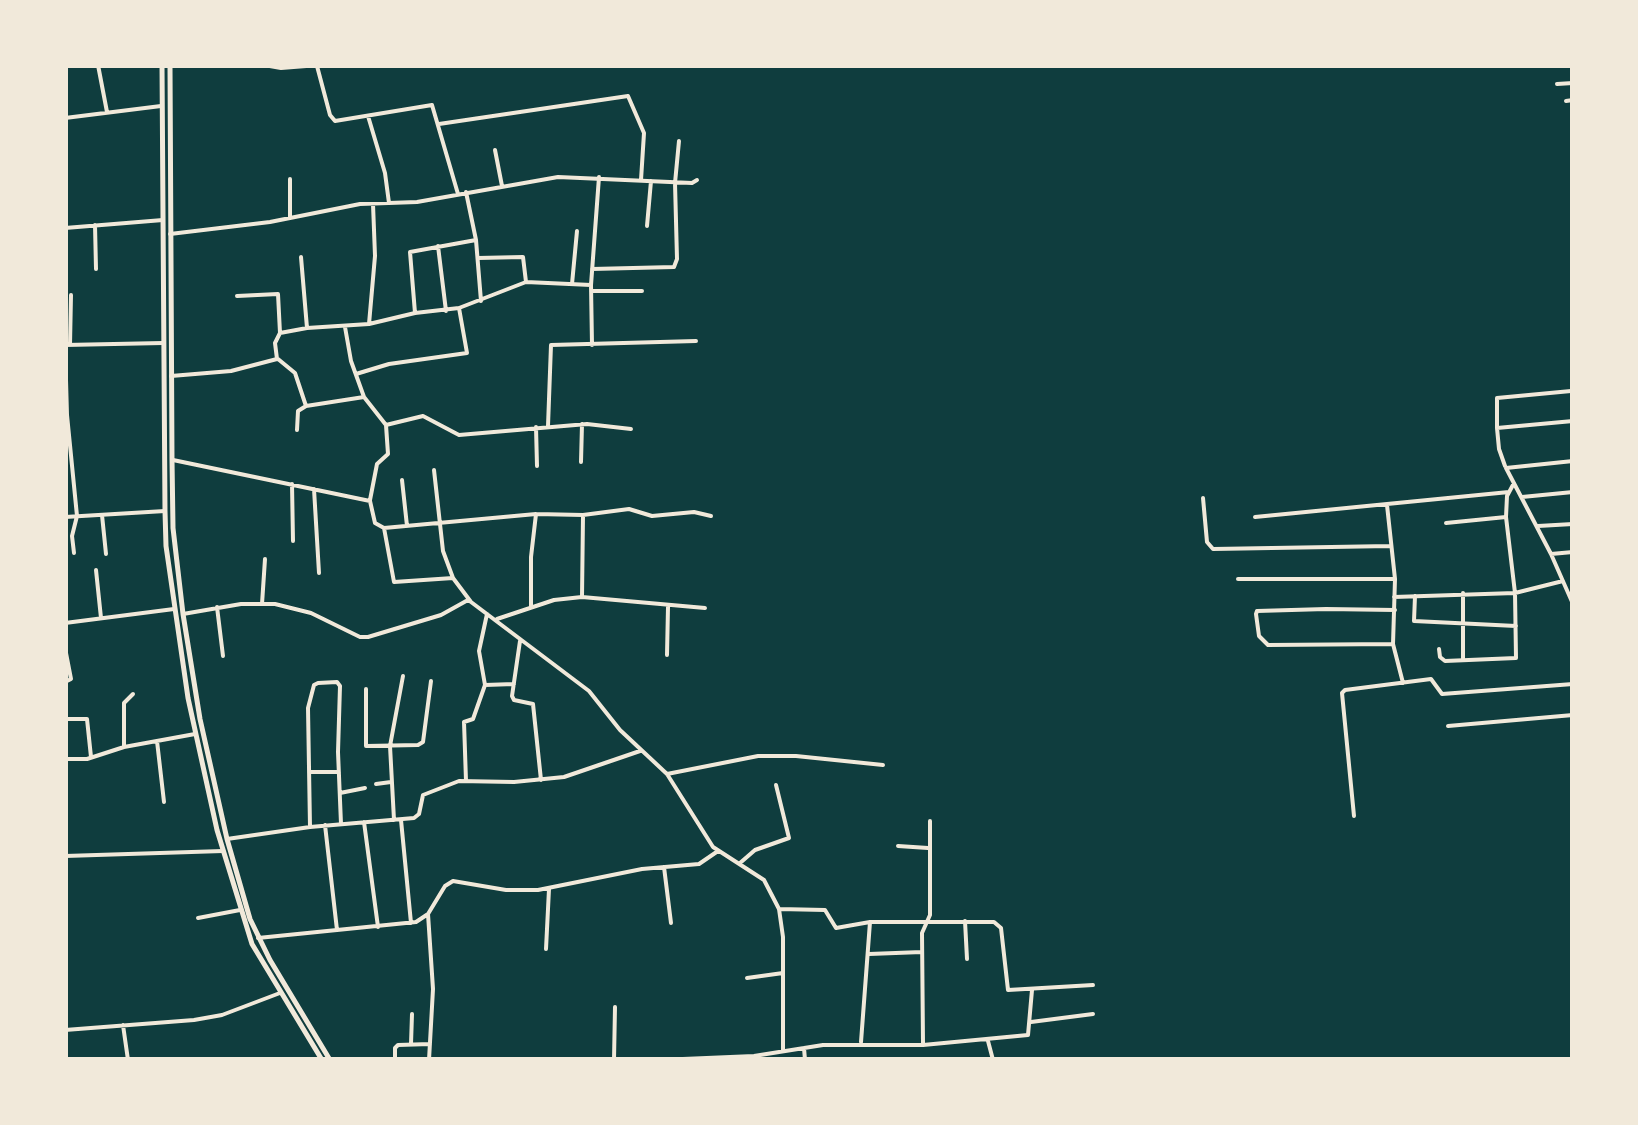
<!DOCTYPE html>
<html>
<head>
<meta charset="utf-8">
<style>
	body { margin:0 }
	#map { position:relative; width:1638px; height:1125px; overflow:hidden; background:#0f3d3e; font-family:"Fira Sans",sans-serif }
	canvas { display:block }
	.frame { position:absolute; inset:0; border:68px solid #f1e9da; pointer-events:none }
</style>
</head>
<body>
<div id="map">
<canvas width="1638" height="1125"></canvas>
<div class="frame"></div>
</div>
<script>
const context = document.querySelector('canvas').getContext('2d');
context.lineJoin = 'round';
function poly(rows) {
  const path = new Path2D();
  for (const r of rows) {
    path.moveTo(r[0], r[1]);
    for (let i = 2; i < r.length; i += 2) path.lineTo(r[i], r[i + 1]);
  }
  return path;
}
function trace(path, color, width, dash) {
  context.strokeStyle = color;
  context.lineWidth = width;
  context.lineCap = dash ? 'butt' : 'round';
  context.setLineDash(dash || []);
  context.stroke(path);
}
const minor = poly([
	[98,65,107,112],
	[264,65,281,68,319,65],
	[317,66,330,115,335,121,432,105,458,194],
	[1557,84,1573,83],
	[1566,101,1573,100],
	[368,116,385,173,389,203],
	[65,118,161,106],
	[439,124,628,96,644,133,641,180],
	[495,150,502,186],
	[290,179,290,218],
	[466,192,476,240,481,301],
	[95,225,96,269],
	[647,226,651,181],
	[65,228,163,220],
	[170,234,270,222,360,204,417,202,558,177,692,183,697,180],
	[438,246,446,311],
	[301,257,307,328],
	[592,269,674,267,677,259,675,183,679,141],
	[526,282,591,285],
	[572,284,577,231],
	[591,291,642,291],
	[237,296,278,294,280,333],
	[415,313,410,252,476,240],
	[369,324,375,256,373,204],
	[345,327,351,361,364,397,386,425,388,454,377,464,370,500],
	[65,345,67,415,77,516,72,536,74,553],
	[65,345,163,343],
	[70,345,71,295],
	[592,345,591,285,599,177],
	[278,359,295,373,306,406,364,397],
	[356,374,389,364,467,353,459,308],
	[171,376,231,371,277,359,275,343,280,333,307,328,369,324,415,313,459,308,526,282,523,257,478,258],
	[386,425,423,416,459,435,587,424,631,429],
	[548,426,551,345,696,341],
	[536,427,537,466],
	[1497,428,1497,398,1571,391],
	[297,430,298,411,306,406],
	[173,460,370,501,375,523,384,528],
	[1573,461,1506,468,1551,554,1573,604],
	[581,462,582,424],
	[1505,466,1499,449,1497,428,1573,421],
	[434,470,443,551,453,578,471,602,589,691,620,730,667,774,713,847,764,880,779,909,783,937,783,1051],
	[402,480,407,526],
	[292,484,293,541],
	[314,489,319,573],
	[1522,497,1573,492],
	[1203,498,1207,542,1213,549,1390,546],
	[1387,505,1395,579,1393,644,1403,683],
	[102,515,106,554],
	[65,517,165,511],
	[1255,517,1509,492],
	[1446,523,1506,517],
	[1538,526,1573,524],
	[384,528,536,514,583,515,629,509,652,516,694,512,711,516],
	[384,528,394,582,453,578],
	[1551,554,1573,552],
	[96,570,101,618],
	[1238,579,1395,579],
	[1415,596,1414,621,1516,626],
	[582,597,583,516],
	[1394,597,1515,593,1563,581],
	[262,604,265,559],
	[217,607,223,656],
	[531,607,531,557,536,514],
	[183,614,241,604,275,604,311,613,360,637,368,637,441,615,468,600],
	[497,619,554,600,582,597,705,608],
	[65,623,174,609],
	[520,641,512,696,514,700,533,704,541,780],
	[1393,644,1268,645,1259,636,1256,614,1257,611,1326,609,1395,610],
	[65,648,71,679,65,682],
	[1439,649,1440,657,1445,661,1516,658,1515,593,1506,517,1507,496,1514,483],
	[667,655,668,607],
	[1463,659,1463,593],
	[485,685,514,684],
	[366,689,366,746,418,745,423,742,431,681],
	[65,719,87,719,91,757],
	[1448,726,1573,715],
	[157,741,164,802],
	[124,747,124,703,133,694],
	[65,759,87,759,124,747,195,734],
	[309,772,339,772],
	[667,774,758,756,796,756,883,765],
	[466,781,464,722,473,719,485,685,479,651,487,614],
	[376,784,391,782],
	[340,793,365,788],
	[1354,816,1342,693,1345,690,1431,679,1442,694,1573,684],
	[394,820,390,746,403,676],
	[401,820,411,923],
	[364,822,378,927],
	[325,825,337,930],
	[310,827,308,708,314,685,318,683,337,682,340,686,338,752,341,824],
	[227,839,310,827,414,818,419,814,423,795,459,781,514,782,564,777,640,751],
	[898,846,928,848],
	[65,856,223,851],
	[740,863,755,850,789,838,776,785],
	[664,867,671,923],
	[779,909,825,910,836,928,870,922,994,922,1001,928,1008,990,1093,985],
	[428,914,433,989,429,1060],
	[198,918,240,910],
	[965,921,967,959],
	[258,938,416,922,428,914,445,886,453,881,506,890,538,890,642,869,699,864,718,851],
	[546,949,549,889],
	[869,954,922,952],
	[747,978,783,973],
	[1031,1022,1093,1014],
	[123,1025,128,1060],
	[65,1030,194,1020,222,1015,280,993],
	[988,1041,993,1060],
	[861,1042,870,922],
	[923,1043,922,933,930,915,930,821],
	[411,1044,412,1014],
	[804,1048,805,1060],
	[395,1060,395,1048,398,1045,430,1044],
	[614,1060,615,1007],
	[659,1060,754,1056,823,1045,923,1045,1028,1035,1032,990]
]);
const secondary = poly([
	[170,65,172,460,173,528,183,614,200,719,227,839,250,919,270,960,330,1060]
]);
const primary = poly([
	[162,65,165,511,166,546,188,698,217,830,252,944,322,1060]
]);
trace(minor, '#f1e9da', 4);
trace(secondary, '#f1e9da', 5);
trace(primary, '#f1e9da', 5);
</script>
</body>
</html>
